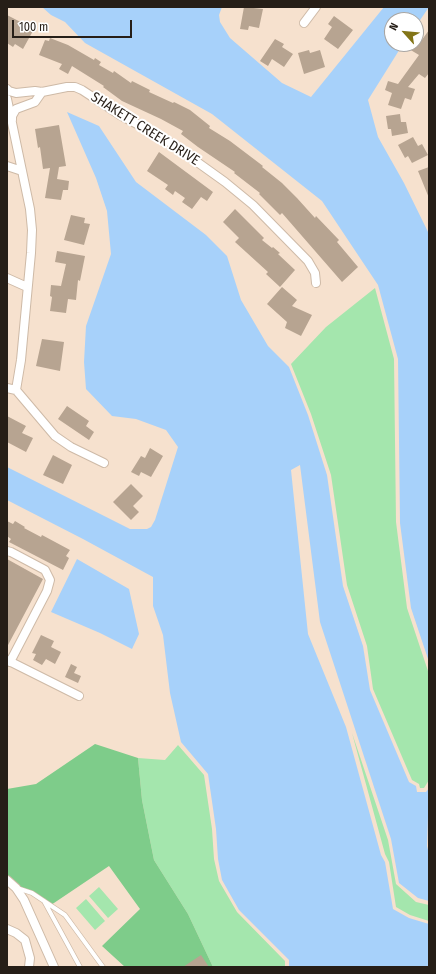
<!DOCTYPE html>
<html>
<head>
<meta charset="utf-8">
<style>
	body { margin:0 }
	#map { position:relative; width:436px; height:974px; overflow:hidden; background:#f6e1ce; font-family:"Fira Sans Condensed",sans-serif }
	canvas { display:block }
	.frame { position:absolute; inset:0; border:8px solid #261e17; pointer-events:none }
	.north { position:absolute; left:384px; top:12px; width:40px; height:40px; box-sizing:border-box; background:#fff; border:1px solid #a8a5a2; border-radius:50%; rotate:297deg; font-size:11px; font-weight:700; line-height:16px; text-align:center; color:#261e17 }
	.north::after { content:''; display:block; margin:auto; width:14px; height:18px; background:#837518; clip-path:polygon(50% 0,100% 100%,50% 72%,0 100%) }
	.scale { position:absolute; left:12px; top:20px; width:120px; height:18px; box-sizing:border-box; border:2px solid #261e17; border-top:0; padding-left:5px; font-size:12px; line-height:14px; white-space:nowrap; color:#261e17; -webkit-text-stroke:3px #fff; paint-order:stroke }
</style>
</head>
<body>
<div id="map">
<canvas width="436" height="974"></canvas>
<div class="frame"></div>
<div class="north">N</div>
<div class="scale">100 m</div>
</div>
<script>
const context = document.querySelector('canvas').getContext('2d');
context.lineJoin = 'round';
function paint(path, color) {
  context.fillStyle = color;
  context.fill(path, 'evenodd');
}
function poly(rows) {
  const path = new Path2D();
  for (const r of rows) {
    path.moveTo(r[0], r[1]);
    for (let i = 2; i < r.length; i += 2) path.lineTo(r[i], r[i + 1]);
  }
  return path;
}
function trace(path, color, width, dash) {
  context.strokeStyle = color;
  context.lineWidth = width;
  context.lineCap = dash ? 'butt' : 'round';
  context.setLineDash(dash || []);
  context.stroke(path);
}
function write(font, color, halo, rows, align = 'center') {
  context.font = font + ' "Fira Sans Condensed",sans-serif';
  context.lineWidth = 4;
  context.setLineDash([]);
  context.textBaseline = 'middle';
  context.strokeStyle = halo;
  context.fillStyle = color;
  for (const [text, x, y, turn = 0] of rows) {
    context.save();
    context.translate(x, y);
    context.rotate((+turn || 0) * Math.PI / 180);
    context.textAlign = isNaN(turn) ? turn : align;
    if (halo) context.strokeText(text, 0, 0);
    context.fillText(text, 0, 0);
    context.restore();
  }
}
const green = poly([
	[375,288,394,359,396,522,407,608,429,674,429,780,424,788,420,788,419,784,412,780,373,689,367,646,347,585,331,475,311,414,291,364,326,327],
	[352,733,388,840,396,884,416,902,429,905,429,921,410,915,396,907,389,862,385,854],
	[178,745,204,775,212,829,214,859,219,881,237,912,285,961,285,967,213,967,188,914,154,860,142,800,138,758,165,760],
	[99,887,118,909,108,918,89,896],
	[86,899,105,921,95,930,76,908]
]);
const forest = poly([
	[95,744,138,758,142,800,154,860,188,914,213,967,125,967,102,946,140,909,109,866,51,905,35,893,7,884,7,789,36,784]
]);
const water = poly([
	[42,7,222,7,219,15,220,22,230,38,282,83,311,97,384,7,429,7,416,26,416,20,392,20,392,44,403,44,368,100,378,137,404,183,429,234,429,662,411,608,400,523,398,359,378,285,322,201,212,114,85,43,65,22,51,15],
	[67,112,99,126,136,182,206,235,227,256,241,300,268,346,289,367,308,415,327,475,343,586,363,646,370,690,409,782,416,786,417,792,426,792,429,788,427,846,429,854,429,901,418,898,399,883,391,839,320,622,300,465,291,470,308,634,346,727,381,855,385,862,393,909,409,918,429,924,429,966,289,967,289,960,239,910,222,880,218,859,216,829,208,774,181,742,170,693,163,635,153,606,153,577,83,539,7,500,7,467,130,529,147,529,151,527,155,520,178,447,166,430,136,419,112,416,86,389,84,362,86,326,111,254,107,211,96,178],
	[77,559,129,589,139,634,132,649,100,633,51,612]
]);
const building = poly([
	[244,7,263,9,259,28,249,26,248,30,240,29],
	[7,15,34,29,23,49,15,44,13,47,7,43],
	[334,16,353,30,338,49,324,39,332,27,328,24],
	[429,30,429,73,425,78,419,74,408,87,415,89,411,100,405,98,401,109,388,105,392,93,385,90,388,81,398,84,419,55,409,49,412,44,419,44],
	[50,38,68,45,94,60,95,58,101,62,99,65,113,73,114,71,131,83,132,81,150,90,149,92,173,103,174,102,190,110,210,126,209,128,230,141,263,166,262,167,282,183,297,198,315,218,316,216,339,240,337,242,358,267,342,282,282,213,280,215,259,194,260,193,234,173,235,172,198,147,181,134,183,131,161,119,122,101,103,87,104,86,72,66,68,74,59,69,62,64,39,55,45,40,49,41],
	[275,39,284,44,282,47,293,54,284,67,272,59,268,66,260,61],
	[309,50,310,53,320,50,325,67,304,74,298,53],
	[400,114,401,122,406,122,408,133,392,136,391,129,388,129,386,116],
	[59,125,66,166,59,167,57,179,69,181,68,190,63,190,61,200,45,198,50,168,43,169,40,147,38,148,35,129],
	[413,137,418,146,422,144,428,155,412,163,408,156,405,158,398,145],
	[159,152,213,192,207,201,201,197,192,209,182,202,185,198,175,191,173,195,165,189,168,185,147,171],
	[429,167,429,198,418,171],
	[235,209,264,238,262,240,272,248,273,247,280,253,278,254,295,270,280,287,266,274,268,272,235,242,239,238,223,222],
	[71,215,85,218,84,223,90,224,84,245,64,240],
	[57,251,85,256,80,281,78,280,76,300,68,299,66,313,50,311,52,297,50,296,51,285,61,286,66,264,55,262],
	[282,287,297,300,292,306,312,315,301,336,285,328,287,322,267,304],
	[42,339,64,342,60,371,36,366],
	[67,406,89,421,86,426,94,432,89,440,58,419],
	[7,416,26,426,22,433,33,438,26,452,7,442],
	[150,448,163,456,151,477,141,472,139,476,131,472,141,456,145,458],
	[53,455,72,465,63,484,43,475],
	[131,484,143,496,133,506,139,512,131,520,113,502],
	[7,521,13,524,15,521,25,527,24,528,41,537,42,535,70,550,66,556,69,558,63,570,9,542,11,539,7,536],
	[7,559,43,579,7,647],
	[41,635,54,641,51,647,61,652,55,664,46,659,42,665,33,660,36,654,32,653],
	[71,664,77,667,74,673,81,676,78,683,65,677],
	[201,955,209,967,183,967]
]);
const lane = poly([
	[17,888,32,893,65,915,103,967],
	[44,901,80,967]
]);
const street = poly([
	[304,23,316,7],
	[7,89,9,91,16,93,35,91,42,92,67,87,75,87,82,90,120,115,165,139,225,182,253,205,308,261,315,273,316,283],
	[7,99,30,209,32,230,31,253,21,360,16,390],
	[12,120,12,116,16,109,35,102,42,92],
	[7,166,22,171],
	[7,278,27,287],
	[7,388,16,390,55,436,71,447,104,463],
	[7,551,11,552,45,570,50,580,47,591,10,662],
	[7,660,79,696],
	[7,880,16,888,24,900,54,967],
	[7,929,16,933,25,940,30,958,29,967]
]);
const streetNames = [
	["SHAKETT CREEK DRIVE",145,129,32]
];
paint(green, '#a4e6ad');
paint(forest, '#7ecc8a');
paint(water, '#a7d1fa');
paint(building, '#b7a491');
trace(lane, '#cebaa7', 5.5);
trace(street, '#cebaa7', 10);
trace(lane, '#fff', 4);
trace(street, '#fff', 8);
write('14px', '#261e17', '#fff', streetNames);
</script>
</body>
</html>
